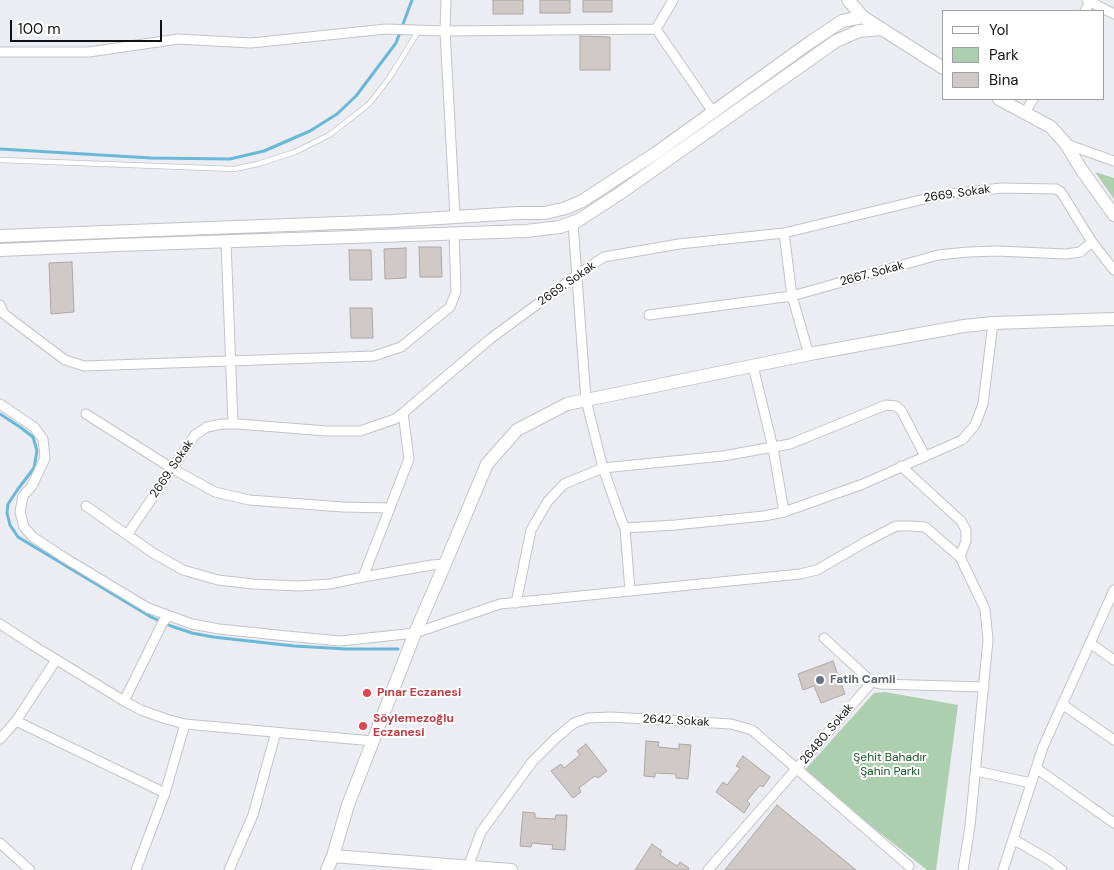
<!DOCTYPE html>
<html>
<head>
<meta charset="utf-8">
<style>
	body { margin:0 }
	#map { position:relative; width:1114px; height:870px; overflow:hidden; background:#ecedf3; font-family:"DM Sans",sans-serif }
	canvas { display:block }
	.legend { position:absolute; left:942px; top:10px; width:162px; height:90px; box-sizing:border-box; background:#fff; border:1px solid #9fa0a0; margin:0; padding:6px 9px; list-style:none; font-size:15px; color:#101112 }
	.legend li { display:flex; align-items:center; gap:10px; height:25px }
	.legend b { width:25px; border:1px solid #9fa0a0 }
	.scale { position:absolute; left:10px; top:20px; width:152px; height:22px; box-sizing:border-box; border:2px solid #101112; border-top:0; padding-left:6px; font-size:15px; line-height:18px; white-space:nowrap; color:#101112; -webkit-text-stroke:4px #fff; paint-order:stroke }
</style>
</head>
<body>
<div id="map">
<canvas width="1114" height="870"></canvas>
<ul class="legend">
<li><b style="height:6px;background:#fff"></b>Yol</li>
<li><b style="height:14px;background:#accfb0"></b>Park</li>
<li><b style="height:14px;background:#cfc9c8"></b>Bina</li>
</ul>
<div class="scale">100 m</div>
</div>
<script>
const context = document.querySelector('canvas').getContext('2d');
context.lineJoin = 'round';
function paint(path, color) {
  context.fillStyle = color;
  context.fill(path, 'evenodd');
}
function poly(rows) {
  const path = new Path2D();
  for (const r of rows) {
    path.moveTo(r[0], r[1]);
    for (let i = 2; i < r.length; i += 2) path.lineTo(r[i], r[i + 1]);
  }
  return path;
}
function trace(path, color, width, dash) {
  context.strokeStyle = color;
  context.lineWidth = width;
  context.lineCap = dash ? 'butt' : 'round';
  context.setLineDash(dash || []);
  context.stroke(path);
}
function write(font, color, halo, rows, align = 'center') {
  context.font = font + ' "DM Sans",sans-serif';
  context.lineWidth = 4;
  context.setLineDash([]);
  context.textBaseline = 'middle';
  context.strokeStyle = halo;
  context.fillStyle = color;
  for (const [text, x, y, turn = 0] of rows) {
    context.save();
    context.translate(x, y);
    context.rotate((+turn || 0) * Math.PI / 180);
    context.textAlign = isNaN(turn) ? turn : align;
    if (halo) context.strokeText(text, 0, 0);
    context.fillText(text, 0, 0);
    context.restore();
  }
}
const green = poly([
	[1095,172,1114,178,1114,199],
	[885,692,958,705,936,870,927,870,803,772,874,693]
]);
const stream = poly([
	[0,149,151,158,230,159,264,151,310,131,337,114,356,96,396,43,412,0],
	[0,414,20,427,33,437,37,451,34,468,18,489,8,504,7,513,10,525,18,537,151,617,171,626,192,633,213,637,294,646,346,649,398,649]
]);
const building = poly([
	[493,0,523,0,523,14,493,14,493,0],
	[540,0,570,0,570,13,540,13,540,0],
	[583,0,612,0,612,12,583,12,583,0],
	[580,36,610,37,610,70,580,70,580,36],
	[419,247,441,247,442,277,420,277,419,247],
	[406,248,406,278,385,279,384,249,406,248],
	[349,250,371,250,372,280,350,280,349,250],
	[72,262,74,312,51,314,49,263,72,262],
	[350,308,372,308,373,338,351,338,350,308],
	[833,661,845,694,821,703,814,686,803,690,798,674,833,661],
	[646,741,659,742,658,747,679,749,679,744,691,745,688,779,676,778,676,774,655,773,655,777,644,776,646,741],
	[586,744,607,771,598,778,595,776,579,788,581,792,573,798,551,771,561,764,564,768,580,755,577,751,586,744],
	[743,756,770,777,763,787,760,785,747,801,750,804,744,813,716,792,723,782,727,785,740,768,736,766,743,756],
	[777,805,856,870,725,870,777,805],
	[523,812,535,813,535,818,555,819,556,815,567,815,565,850,552,849,553,845,532,843,531,847,520,846,523,812],
	[652,844,662,851,660,855,677,866,680,862,689,868,688,870,635,870,652,844]
]);
const lane = poly([
	[0,160,234,169,258,164,295,152,331,134,370,103,390,77,419,30]
]);
const street = poly([
	[446,0,445,31,455,217],
	[1087,0,1114,14],
	[1085,11,1091,0],
	[656,29,673,0],
	[0,52,89,52,178,39,251,43,386,29,445,31,656,29,713,112],
	[1025,113,1033,99],
	[1066,144,1114,161],
	[573,223,586,400,603,468,621,519,625,528,630,591],
	[784,233,792,296,809,355],
	[226,241,233,424],
	[0,305,4,314,65,360,84,366,374,356,401,347,450,307,456,292,454,233],
	[649,315,792,296,938,255,968,252,997,251,1066,254,1080,252,1092,242],
	[753,366,773,448,784,512],
	[0,404,34,427,43,439,45,458,32,486,23,496,20,512,24,527,33,537,65,558,148,608,192,624,219,629,287,636,340,641,415,633,500,604,800,574,817,570,867,541,896,526,911,526,925,527,960,557,985,609,988,640,970,826,963,870],
	[86,414,173,469,215,492,249,500,343,507,389,508],
	[901,466,961,521,966,530,966,541,960,557],
	[86,506,153,553,183,570,218,580,253,584,299,586,330,584,363,577,432,565,445,564],
	[625,528,675,525,764,516,784,512,863,484,962,440,975,425,983,404,993,323],
	[127,535,195,435,207,427,222,424,238,424,327,431,360,431,395,419,403,413,490,339,577,275,604,257,679,244,784,233,941,195,1001,188,1056,189,1061,192,1092,242,1114,270],
	[363,577,409,459,403,413],
	[516,603,531,530,548,501,564,484,603,468,723,456,790,444,886,405,896,406,901,410,925,456],
	[0,624,34,646,124,701,141,710,166,719,185,724,373,741],
	[824,638,872,682],
	[1090,643,1114,660],
	[124,701,163,622,169,616],
	[1062,704,1114,740],
	[16,721,165,793],
	[0,739,16,721,56,660],
	[1036,768,1114,823],
	[976,771,1031,783],
	[1013,839,1049,860,1062,870],
	[0,843,30,870],
	[468,867,481,832,532,762,555,739,574,723,588,718,611,717,731,724,752,730,909,866],
	[136,870,165,793,185,724],
	[229,870,253,815,276,732],
	[708,870,872,682,880,684,984,687],
	[1003,870,1043,747,1114,590]
]);
const secondary = poly([
	[848,0,863,17,943,68],
	[999,99,1051,127,1066,144,1081,169,1114,215],
	[0,236,393,221,518,213,545,213,566,208,582,201,656,153,812,41,842,21,863,17],
	[0,250,118,245,526,231,560,227,579,220,619,194,836,41,859,31,882,29],
	[333,856,511,870],
	[327,870,333,856,348,805,415,633,445,564,487,464,517,430,567,404,815,353,964,326,993,323,1114,319]
]);
const markers = [
	[820,680,5,"#6b7280"],
	[367,693,5,"#e0444e"],
	[363,726,5,"#e0444e"]
];
const streetNames = [
	["2669. Sokak",957,194,-8],
	["2667. Sokak",872,274,-15],
	["2669. Sokak",567,284,-35],
	["2669. Sokak",172,469,-56],
	["2642. Sokak",676,721,3],
	["26480. Sokak",827,734,-50]
];
const worshipNames = [
	["Fatih Camii",830,680]
];
const healthNames = [
	["Pınar Eczanesi",377,693],
	["Söylemezoğlu",373,719],
	["Eczanesi",373,733]
];
const parkNames = [
	["Şehit Bahadır",890,758],
	["Şahin Parkı",890,772]
];
paint(green, '#accfb0');
trace(stream, '#6ab8d7', 3);
paint(building, '#cfc9c8');
trace(building, '#aca6a4', 1);
trace(lane, '#c2c3c8', 6);
trace(street, '#c2c3c8', 11);
trace(secondary, '#c2c3c8', 14);
trace(lane, '#fff', 4.5);
trace(street, '#fff', 9);
trace(secondary, '#fff', 12);
for (const [x, y, r, color] of markers) {
  const dot = new Path2D();
  dot.arc(x, y, r, 0, 2 * Math.PI);
  context.fillStyle = color;
  context.fill(dot);
  trace(dot, '#fff', 2);
}
write('12px', '#101112', '#fff', streetNames);
write('bold 12px', '#5b616d', '#fff', worshipNames, 'left');
write('bold 12px', '#be3a42', '#fff', healthNames, 'left');
write('12px', '#165326', '#fff', parkNames);
</script>
</body>
</html>
